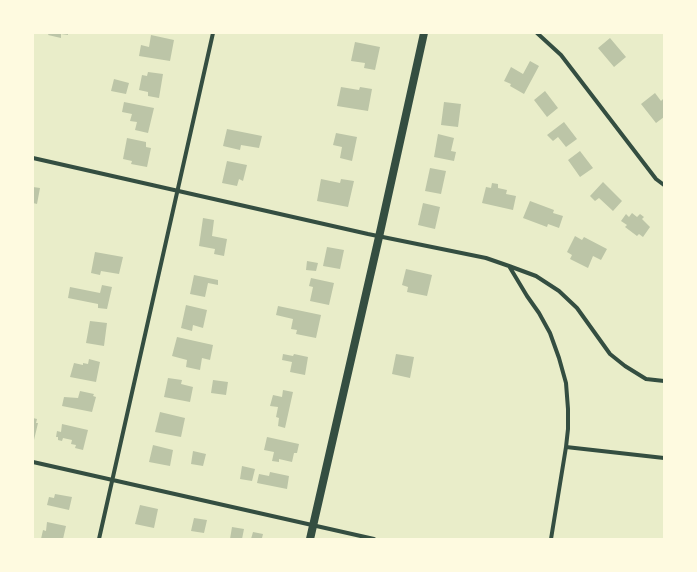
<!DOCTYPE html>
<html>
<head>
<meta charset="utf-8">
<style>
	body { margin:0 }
	#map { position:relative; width:697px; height:572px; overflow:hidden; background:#e9edc9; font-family:Karla,sans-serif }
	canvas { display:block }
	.frame { position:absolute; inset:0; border:34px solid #fefae0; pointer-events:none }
</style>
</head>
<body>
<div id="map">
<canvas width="697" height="572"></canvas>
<div class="frame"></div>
</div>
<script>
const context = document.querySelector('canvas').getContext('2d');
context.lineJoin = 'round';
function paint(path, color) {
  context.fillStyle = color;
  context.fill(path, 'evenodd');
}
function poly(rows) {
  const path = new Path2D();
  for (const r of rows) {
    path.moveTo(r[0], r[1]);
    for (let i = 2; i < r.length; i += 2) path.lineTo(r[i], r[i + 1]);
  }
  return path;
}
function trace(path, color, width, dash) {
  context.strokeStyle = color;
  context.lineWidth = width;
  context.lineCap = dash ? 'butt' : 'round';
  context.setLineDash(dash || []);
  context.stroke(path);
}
const building = poly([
	[49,33,68,33,68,35,61,34,61,38,48,35],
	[151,35,174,40,170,61,139,56,141,45,149,47],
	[610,38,626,57,614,67,598,48],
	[355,42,380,47,375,70,364,68,365,63,351,61],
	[530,61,539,66,524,94,510,86,511,84,504,81,511,67,523,74],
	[148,72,163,74,159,98,148,96,148,92,139,90,142,75,147,76],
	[114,79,129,83,126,94,111,91],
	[341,87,359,90,360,87,372,89,368,111,337,106],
	[545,91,558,108,547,117,534,100],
	[655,93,661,101,663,99,664,101,664,117,656,123,641,104],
	[124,102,154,108,148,133,135,130,137,122,130,121,132,114,122,112],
	[444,102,461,104,458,127,441,125],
	[564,122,577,139,566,147,558,137,553,141,547,135],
	[227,129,262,136,259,148,241,145,240,150,223,146],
	[336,133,357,137,352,161,340,158,342,147,333,145],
	[438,134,454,138,451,151,456,152,454,161,434,157],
	[127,138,146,142,146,147,151,148,147,167,131,164,132,161,123,159],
	[580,151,593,168,580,177,568,160],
	[227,161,247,165,243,181,239,179,237,186,222,183],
	[430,168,446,171,441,194,425,191],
	[321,179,340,183,341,179,354,181,348,207,317,201],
	[603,182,622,201,613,211,599,198,595,201,590,196],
	[492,183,498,184,498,188,507,190,506,194,516,196,513,210,482,203,486,187,491,188],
	[33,187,40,188,37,204,33,203],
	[530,201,554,210,553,213,563,216,559,228,548,224,547,227,523,218],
	[423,203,440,207,435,229,418,225],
	[632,213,637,217,640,214,644,217,642,219,650,227,643,237,639,234,637,236,625,227,627,225,621,221,626,214,629,217],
	[203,218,214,220,212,236,227,239,224,256,214,254,215,249,199,246],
	[575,236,582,240,584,237,607,249,601,260,593,256,588,268,570,259,572,255,567,252],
	[327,247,344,250,340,269,323,266],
	[95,252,123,257,119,274,101,271,100,275,91,273],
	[307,261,318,263,316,271,306,270],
	[406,269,432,275,427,296,407,292,408,287,402,285],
	[194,275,218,280,218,285,208,283,205,297,190,294],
	[311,278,334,283,329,305,310,301,313,287,309,286],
	[102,285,112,287,107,309,98,308,98,304,68,298,70,287,100,293],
	[186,305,207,310,203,328,193,325,192,331,181,328],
	[278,306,321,315,316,338,296,334,297,330,291,329,293,319,276,315],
	[90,321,107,323,104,346,86,343],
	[177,337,213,345,210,360,202,358,200,370,186,367,187,360,172,356],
	[283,354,293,356,294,354,308,357,305,375,290,372,292,362,282,360],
	[396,354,414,357,410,378,392,374],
	[89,359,100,362,96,382,70,377,74,363,83,365,83,363,88,364],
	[168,378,182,380,181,384,193,387,190,402,164,397],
	[213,380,228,382,226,395,211,393],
	[283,390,293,392,285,428,278,426,279,418,276,417,278,407,270,406,273,395,282,397],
	[80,391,94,394,93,396,96,397,92,412,62,406,64,397,78,398],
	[160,412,185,418,181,437,155,432],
	[33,418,37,419,36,423,38,423,34,440,33,440],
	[62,424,88,430,83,450,75,448,76,445,71,444,72,440,63,438,62,441,58,440,58,437,56,437,57,431,61,432],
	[267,437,299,444,297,453,294,453,292,462,279,459,279,462,272,461,274,452,264,450],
	[153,445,173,450,170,466,149,462],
	[193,451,206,454,203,466,191,464],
	[242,466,255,469,252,481,240,479],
	[270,472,289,476,287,489,257,483,259,474,269,476],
	[55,494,72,497,69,510,47,505,49,497,54,498],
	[140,505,158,509,154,528,135,524],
	[194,518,207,520,204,533,191,531],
	[47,522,66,526,63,539,41,539,43,530,46,531],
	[232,527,244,529,242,539,230,539],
	[253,532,263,534,262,538,265,539,251,539]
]);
const minor = poly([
	[537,33,561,55,656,179,664,185],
	[33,158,368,234,486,258,509,266,536,276,559,291,577,308,610,354,625,366,646,379,664,381],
	[509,266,527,296,539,313,550,333,559,358,566,383,568,409,568,429,566,447,551,539],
	[566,447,664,458],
	[33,462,374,539],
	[99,539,213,33]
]);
const secondary = poly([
	[310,539,379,237,424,33]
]);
paint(building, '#bcc5a7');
trace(minor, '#344e41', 4);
trace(secondary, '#344e41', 8);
</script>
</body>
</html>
